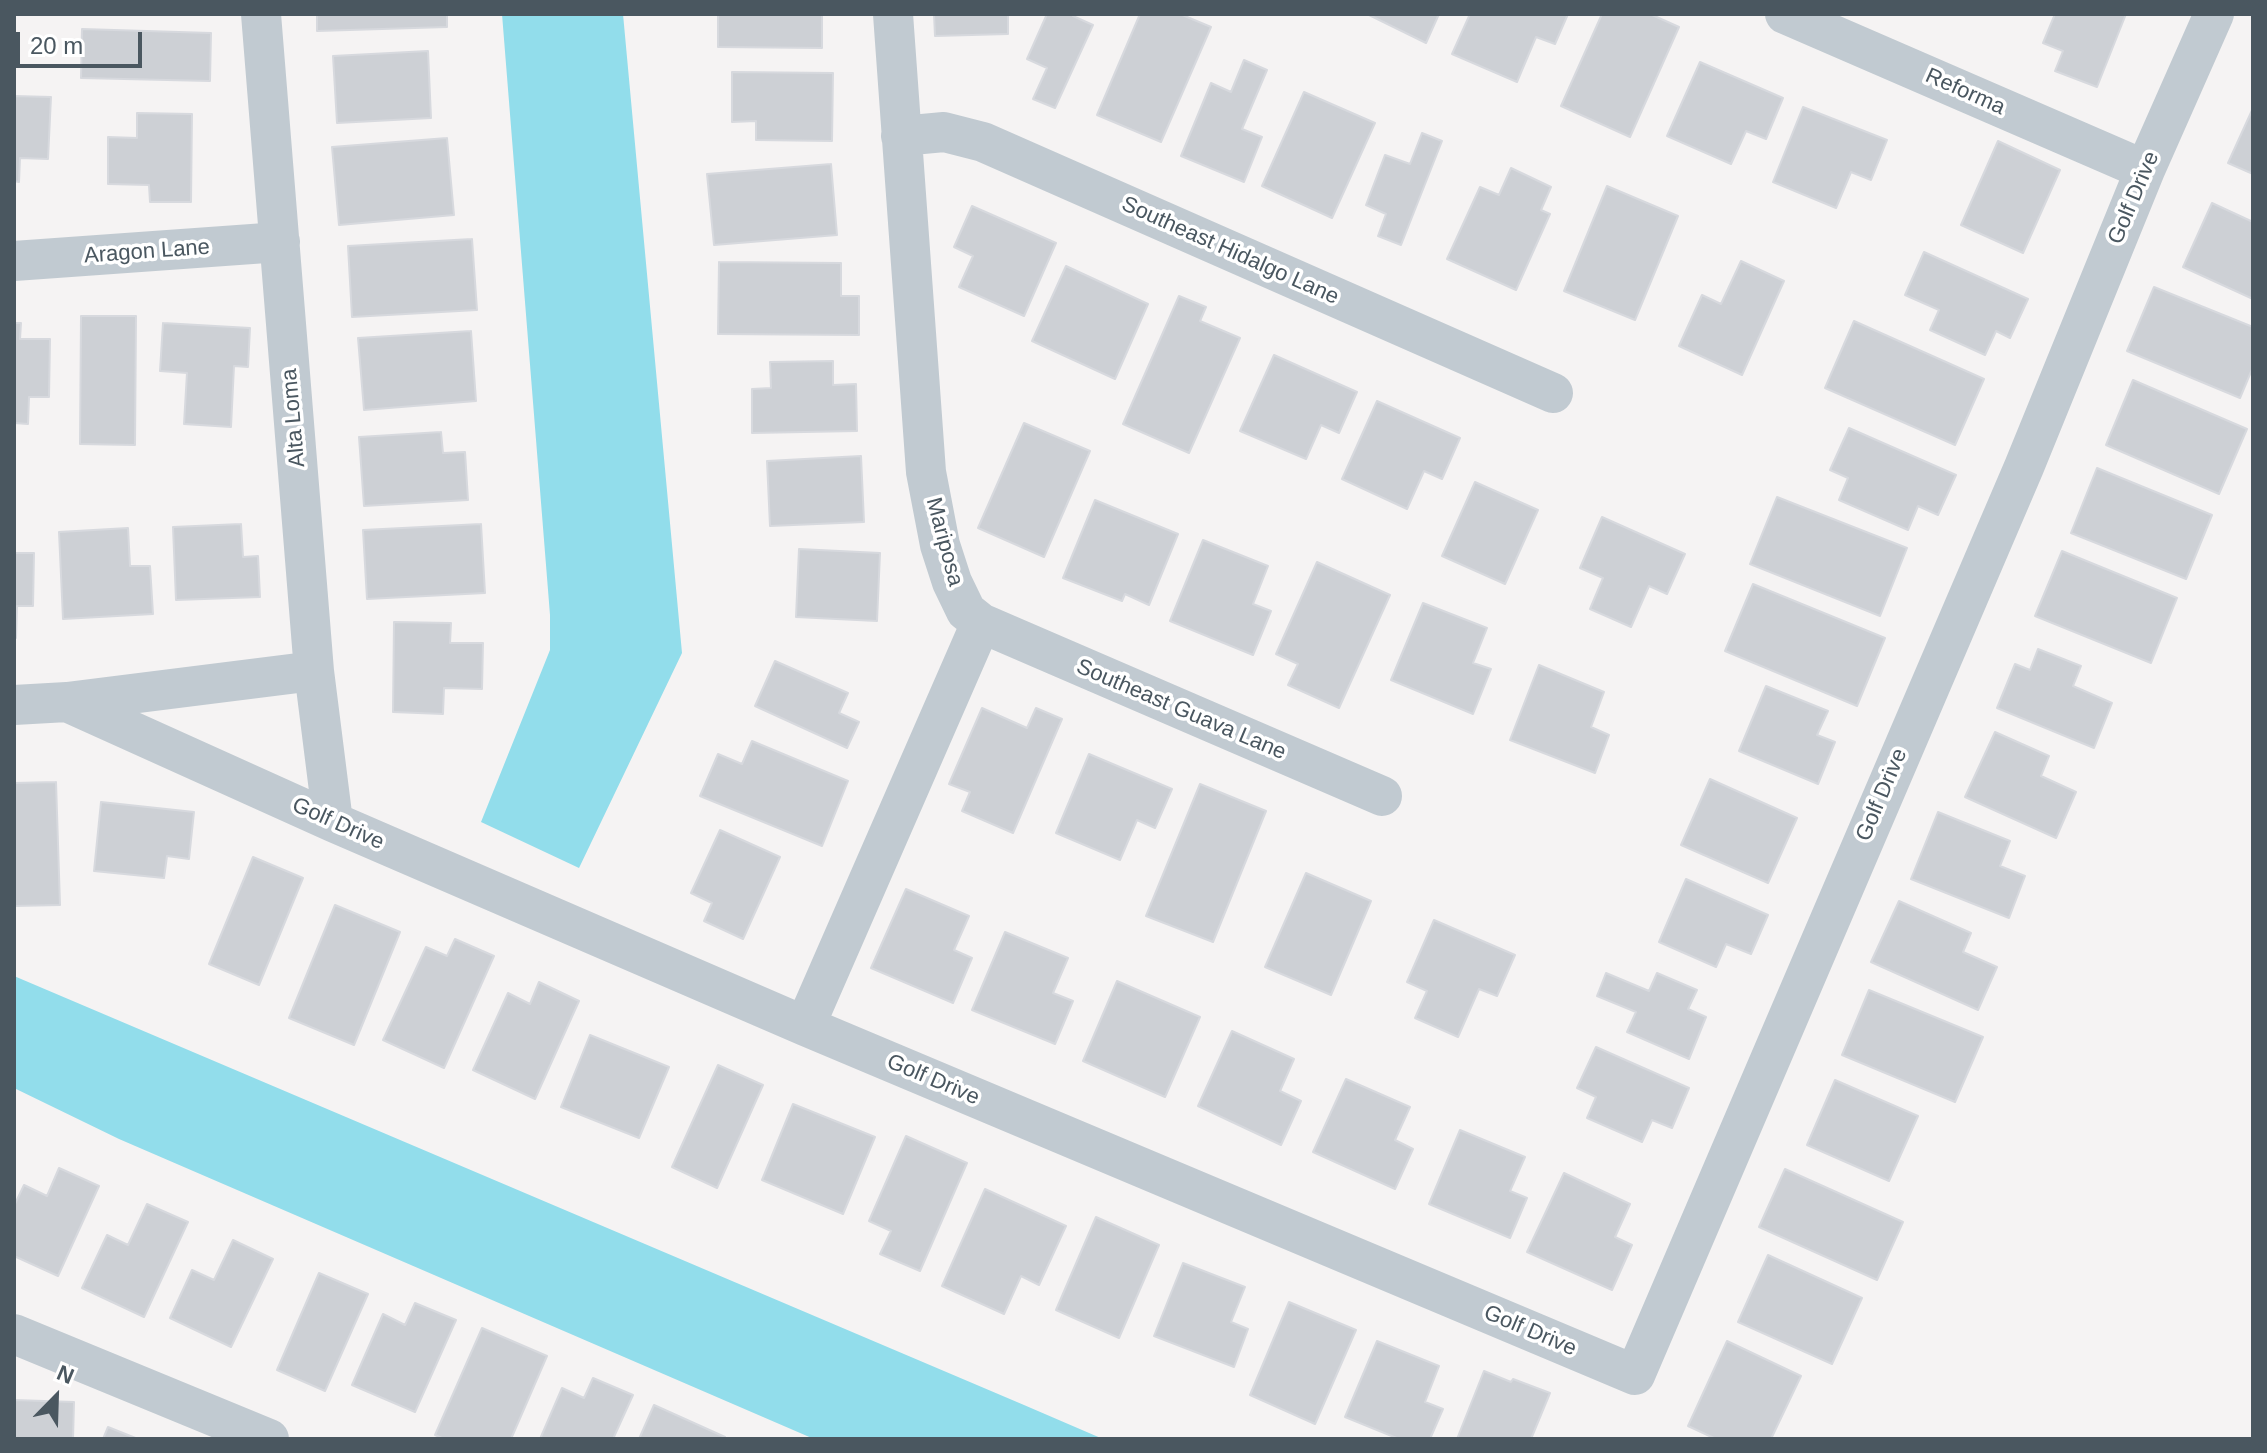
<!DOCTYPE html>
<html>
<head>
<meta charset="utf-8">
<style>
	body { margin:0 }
	#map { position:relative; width:2267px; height:1453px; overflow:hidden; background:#f5f3f3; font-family:Arial,sans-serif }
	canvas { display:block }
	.frame { position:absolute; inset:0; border:16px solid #4a5760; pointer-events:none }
	.north { position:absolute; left:16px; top:1357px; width:80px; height:80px; -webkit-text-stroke:6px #fff; paint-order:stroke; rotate:23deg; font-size:22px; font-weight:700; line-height:32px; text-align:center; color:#4a5760 }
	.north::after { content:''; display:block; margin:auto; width:28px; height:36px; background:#4a5760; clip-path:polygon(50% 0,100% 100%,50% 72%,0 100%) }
	.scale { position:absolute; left:16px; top:32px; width:126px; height:36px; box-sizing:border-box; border:4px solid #4a5760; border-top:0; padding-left:10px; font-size:24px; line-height:28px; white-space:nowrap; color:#4a5760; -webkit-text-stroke:6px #fff; paint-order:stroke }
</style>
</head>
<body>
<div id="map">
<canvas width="2267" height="1453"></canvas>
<div class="frame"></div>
<div class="north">N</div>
<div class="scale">20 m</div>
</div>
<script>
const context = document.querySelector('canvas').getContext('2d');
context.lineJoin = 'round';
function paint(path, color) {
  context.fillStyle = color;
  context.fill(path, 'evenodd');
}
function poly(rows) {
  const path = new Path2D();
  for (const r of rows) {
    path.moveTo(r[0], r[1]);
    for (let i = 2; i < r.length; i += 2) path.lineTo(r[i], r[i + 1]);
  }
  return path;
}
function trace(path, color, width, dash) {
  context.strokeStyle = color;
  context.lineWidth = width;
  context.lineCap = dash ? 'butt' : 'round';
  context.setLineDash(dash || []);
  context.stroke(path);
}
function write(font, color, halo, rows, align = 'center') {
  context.font = font + ' Arial,sans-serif';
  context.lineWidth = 7;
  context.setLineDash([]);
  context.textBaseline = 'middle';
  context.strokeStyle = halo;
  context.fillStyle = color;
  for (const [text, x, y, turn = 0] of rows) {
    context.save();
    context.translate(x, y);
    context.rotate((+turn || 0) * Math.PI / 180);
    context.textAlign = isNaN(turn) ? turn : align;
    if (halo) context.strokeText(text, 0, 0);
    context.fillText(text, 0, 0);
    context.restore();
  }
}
const water = poly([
	[502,14,623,14,682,653,579,868,481,822,550,650,550,615],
	[14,976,1024,1405,1103,1439,814,1439,119,1139,14,1088]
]);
const building = poly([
	[317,14,447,14,447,27,317,31,317,14],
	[718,14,822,14,822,48,718,47,718,14],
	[934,14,1008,14,1008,34,935,36,934,14],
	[1047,14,1074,14,1073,16,1093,25,1055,108,1033,99,1047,68,1027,59,1047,14],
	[1140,14,1180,14,1211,27,1161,142,1097,115,1140,14],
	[1367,14,1439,14,1426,43,1367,14],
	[1470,14,1568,14,1555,44,1536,37,1517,82,1452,54,1470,14],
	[1602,14,1650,14,1679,27,1630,137,1561,106,1602,14],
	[2055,14,2126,14,2097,87,2055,71,2063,51,2043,43,2055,14],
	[82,29,211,33,210,81,81,78,82,29],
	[428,51,431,118,337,123,333,56,428,51],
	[1244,60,1267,70,1242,129,1262,137,1244,182,1181,156,1211,83,1231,92,1244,60],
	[1700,62,1783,98,1766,139,1746,131,1731,164,1667,136,1700,62],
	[732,72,833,73,832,141,756,140,756,121,732,122,732,72],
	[1304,92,1375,123,1332,218,1262,186,1304,92],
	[14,96,51,97,48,159,20,158,19,182,14,181,14,96],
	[1803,107,1887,140,1871,180,1851,172,1836,208,1773,182,1803,107],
	[2253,108,2253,174,2228,163,2253,108],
	[137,113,192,114,191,202,150,202,149,185,108,184,108,137,137,138,137,113],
	[1422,133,1442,141,1401,245,1378,236,1386,214,1366,205,1385,155,1410,164,1422,133],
	[447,138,454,215,339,225,332,147,447,138],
	[1998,141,2060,170,2023,253,1961,225,1998,141],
	[831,164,837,235,714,245,707,174,831,164],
	[1511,168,1551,187,1541,210,1550,214,1516,290,1447,259,1480,187,1499,195,1511,168],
	[1607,186,1678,216,1635,320,1564,291,1607,186],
	[2212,203,2253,222,2253,299,2183,267,2212,203],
	[972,206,1056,243,1024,316,959,287,973,256,954,247,972,206],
	[472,239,477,310,352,317,348,246,472,239],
	[1924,252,2028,299,2010,338,1996,331,1985,355,1930,330,1939,310,1905,295,1924,252],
	[1741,261,1784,281,1742,375,1679,346,1702,295,1721,304,1741,261],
	[719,262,841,263,841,296,859,296,859,335,718,334,719,262],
	[1066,266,1148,304,1115,379,1032,341,1066,266],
	[2154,287,2253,327,2253,367,2240,398,2127,351,2154,287],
	[1179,296,1206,307,1200,321,1240,338,1189,453,1123,424,1179,296],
	[81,316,136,316,135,445,80,444,81,316],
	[1854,321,1984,379,1955,445,1825,388,1854,321],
	[14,323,21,323,20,339,50,339,49,397,29,397,28,424,14,423,14,323],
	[163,323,250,328,248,367,234,366,231,427,184,424,187,373,160,371,163,323],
	[471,331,476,401,364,410,358,338,471,331],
	[1274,355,1357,392,1339,433,1321,425,1306,459,1240,431,1274,355],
	[833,361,833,385,856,384,857,431,752,433,752,389,771,388,770,362,833,361],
	[2133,380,2247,429,2219,494,2106,445,2133,380],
	[1377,401,1460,438,1442,479,1424,471,1407,509,1342,479,1377,401],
	[1024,423,1090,451,1044,557,978,528,1024,423],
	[1849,428,1956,475,1938,515,1918,506,1908,530,1839,500,1848,478,1830,470,1849,428],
	[441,432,443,453,465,452,468,500,364,506,359,437,441,432],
	[861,456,864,522,770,526,767,461,861,456],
	[2097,468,2212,515,2186,579,2071,533,2097,468],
	[1475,482,1538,510,1505,584,1442,556,1475,482],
	[1777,497,1907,548,1880,616,1750,564,1777,497],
	[1095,500,1178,534,1149,605,1125,594,1122,601,1063,578,1095,500],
	[1602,517,1685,554,1667,594,1649,586,1631,627,1590,609,1603,578,1580,568,1602,517],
	[241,524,243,557,258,556,260,597,176,600,173,527,241,524],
	[481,524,485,593,367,599,363,530,481,524],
	[128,528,130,566,150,566,153,614,63,619,59,532,128,528],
	[1203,540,1268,566,1253,604,1271,611,1253,655,1170,621,1203,540],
	[799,549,880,553,877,621,796,617,799,549],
	[2062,551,2177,598,2151,663,2035,616,2062,551],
	[14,553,34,553,33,606,17,606,16,638,14,638,14,553],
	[1317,562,1390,595,1339,708,1288,685,1298,664,1276,654,1317,562],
	[1753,584,1885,638,1857,706,1725,651,1753,584],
	[1423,603,1487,628,1473,663,1491,669,1473,714,1391,680,1423,603],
	[394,622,451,623,450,643,483,643,482,689,444,688,443,714,393,712,394,622],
	[2038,649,2081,666,2073,686,2112,703,2094,748,1997,708,2015,664,2030,670,2038,649],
	[775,661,848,693,839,713,859,722,847,748,755,706,775,661],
	[1539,665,1604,692,1591,727,1609,735,1595,773,1510,740,1539,665],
	[1766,686,1828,711,1817,735,1835,742,1818,784,1739,751,1766,686],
	[982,708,1027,728,1036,708,1062,719,1013,833,962,811,970,792,949,784,982,708],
	[1995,732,2049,756,2041,776,2076,792,2056,838,1965,797,1995,732],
	[752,741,848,781,822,846,700,796,718,754,742,764,752,741],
	[1089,754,1172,789,1155,828,1137,820,1120,860,1056,833,1089,754],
	[1710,779,1797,818,1768,883,1681,845,1710,779],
	[56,782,60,905,14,906,14,783,56,782],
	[1200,784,1266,811,1213,942,1146,916,1200,784],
	[101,802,194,812,189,859,167,856,164,878,94,871,101,802],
	[1938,812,2010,841,2000,866,2025,876,2009,918,1911,879,1938,812],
	[720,830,780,857,743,939,704,921,712,903,691,893,720,830],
	[253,857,303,878,259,985,209,964,253,857],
	[1306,873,1371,901,1331,995,1265,967,1306,873],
	[1686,879,1768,915,1751,954,1726,944,1716,967,1659,942,1686,879],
	[906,889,969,916,954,950,972,958,953,1003,871,968,906,889],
	[1899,901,1971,933,1963,952,1997,967,1978,1010,1871,962,1899,901],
	[335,905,400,932,354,1045,289,1018,335,905],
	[1434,920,1515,955,1497,996,1479,989,1458,1037,1415,1018,1427,991,1407,982,1434,920],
	[1005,932,1068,958,1053,993,1073,1001,1055,1044,972,1010,1005,932],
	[455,939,494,956,444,1068,383,1040,426,947,447,956,455,939],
	[1606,973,1649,991,1657,973,1697,990,1688,1009,1706,1017,1689,1059,1627,1032,1636,1012,1597,996,1606,973],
	[1117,981,1200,1017,1165,1097,1083,1061,1117,981],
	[539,982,579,1001,535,1099,473,1070,508,993,530,1004,539,982],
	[1869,990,1983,1037,1955,1102,1842,1055,1869,990],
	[1232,1031,1294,1059,1280,1091,1301,1101,1281,1145,1198,1106,1232,1031],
	[590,1035,669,1067,639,1138,561,1107,590,1035],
	[1596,1047,1689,1088,1672,1128,1652,1120,1642,1142,1587,1118,1596,1097,1577,1088,1596,1047],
	[718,1065,763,1085,717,1188,672,1167,718,1065],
	[1346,1079,1410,1107,1395,1140,1413,1149,1395,1189,1313,1152,1346,1079],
	[1835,1080,1918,1116,1889,1181,1807,1145,1835,1080],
	[793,1104,875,1137,843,1214,762,1180,793,1104],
	[1460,1130,1525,1157,1510,1191,1527,1198,1510,1238,1429,1204,1460,1130],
	[906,1136,967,1163,920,1271,880,1254,891,1231,869,1221,906,1136],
	[59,1168,99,1186,58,1276,14,1256,14,1206,24,1185,47,1196,59,1168],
	[1785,1169,1903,1222,1877,1280,1759,1227,1785,1169],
	[1564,1173,1630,1204,1615,1237,1632,1245,1612,1290,1527,1252,1564,1173],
	[985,1189,1066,1226,1039,1285,1021,1276,1004,1314,942,1286,985,1189],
	[147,1204,188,1222,144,1317,82,1288,107,1235,128,1245,147,1204],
	[1096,1217,1159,1245,1119,1338,1056,1310,1096,1217],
	[233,1240,273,1259,231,1347,170,1318,192,1270,214,1280,233,1240],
	[1768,1255,1862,1298,1832,1364,1738,1322,1768,1255],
	[1183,1263,1245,1287,1231,1322,1248,1329,1234,1367,1154,1336,1183,1263],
	[319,1273,368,1294,325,1391,277,1370,319,1273],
	[1289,1302,1356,1330,1315,1424,1250,1395,1289,1302],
	[415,1303,456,1320,415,1412,352,1385,383,1314,405,1325,415,1303],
	[482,1328,547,1356,511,1439,444,1439,435,1435,482,1328],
	[1377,1341,1439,1366,1425,1402,1443,1409,1430,1439,1399,1439,1345,1417,1377,1341],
	[1727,1341,1801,1376,1771,1439,1716,1439,1688,1426,1727,1341],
	[1484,1371,1511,1382,1513,1379,1550,1393,1531,1439,1457,1439,1484,1371],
	[593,1378,633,1395,613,1439,540,1439,562,1388,584,1398,593,1378],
	[14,1400,74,1402,73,1439,14,1439,14,1400],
	[654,1405,725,1437,724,1439,639,1439,654,1405],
	[108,1427,138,1439,103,1439,108,1427]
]);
const minor = poly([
	[261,14,314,671,333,822],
	[1785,14,2145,170],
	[901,136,944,132,983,142,1553,393],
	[14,261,280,242],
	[981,623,1382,796],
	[67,702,333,822,805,1026,1635,1375,2024,467,2145,170,2214,14],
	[14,705,67,702,314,671],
	[805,1026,981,623,966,611,952,582,940,545,926,472,893,14],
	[14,1334,269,1439]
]);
const streetNames = [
	["Reforma",1965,92,24],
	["Golf Drive",2134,198,-67],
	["Southeast Hidalgo Lane",1230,251,24],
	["Aragon Lane",147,252,-4],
	["Alta Loma",294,418,-95],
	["Mariposa",944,542,75],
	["Southeast Guava Lane",1181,710,23],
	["Golf Drive",1882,795,-67],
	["Golf Drive",338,824,24],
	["Golf Drive",933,1080,23],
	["Golf Drive",1530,1331,23]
];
paint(water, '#92ddeb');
paint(building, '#cdd0d5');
trace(building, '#d7d9de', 2);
trace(minor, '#c1cad1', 40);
write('22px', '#4a5760', '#fff', streetNames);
</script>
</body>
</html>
